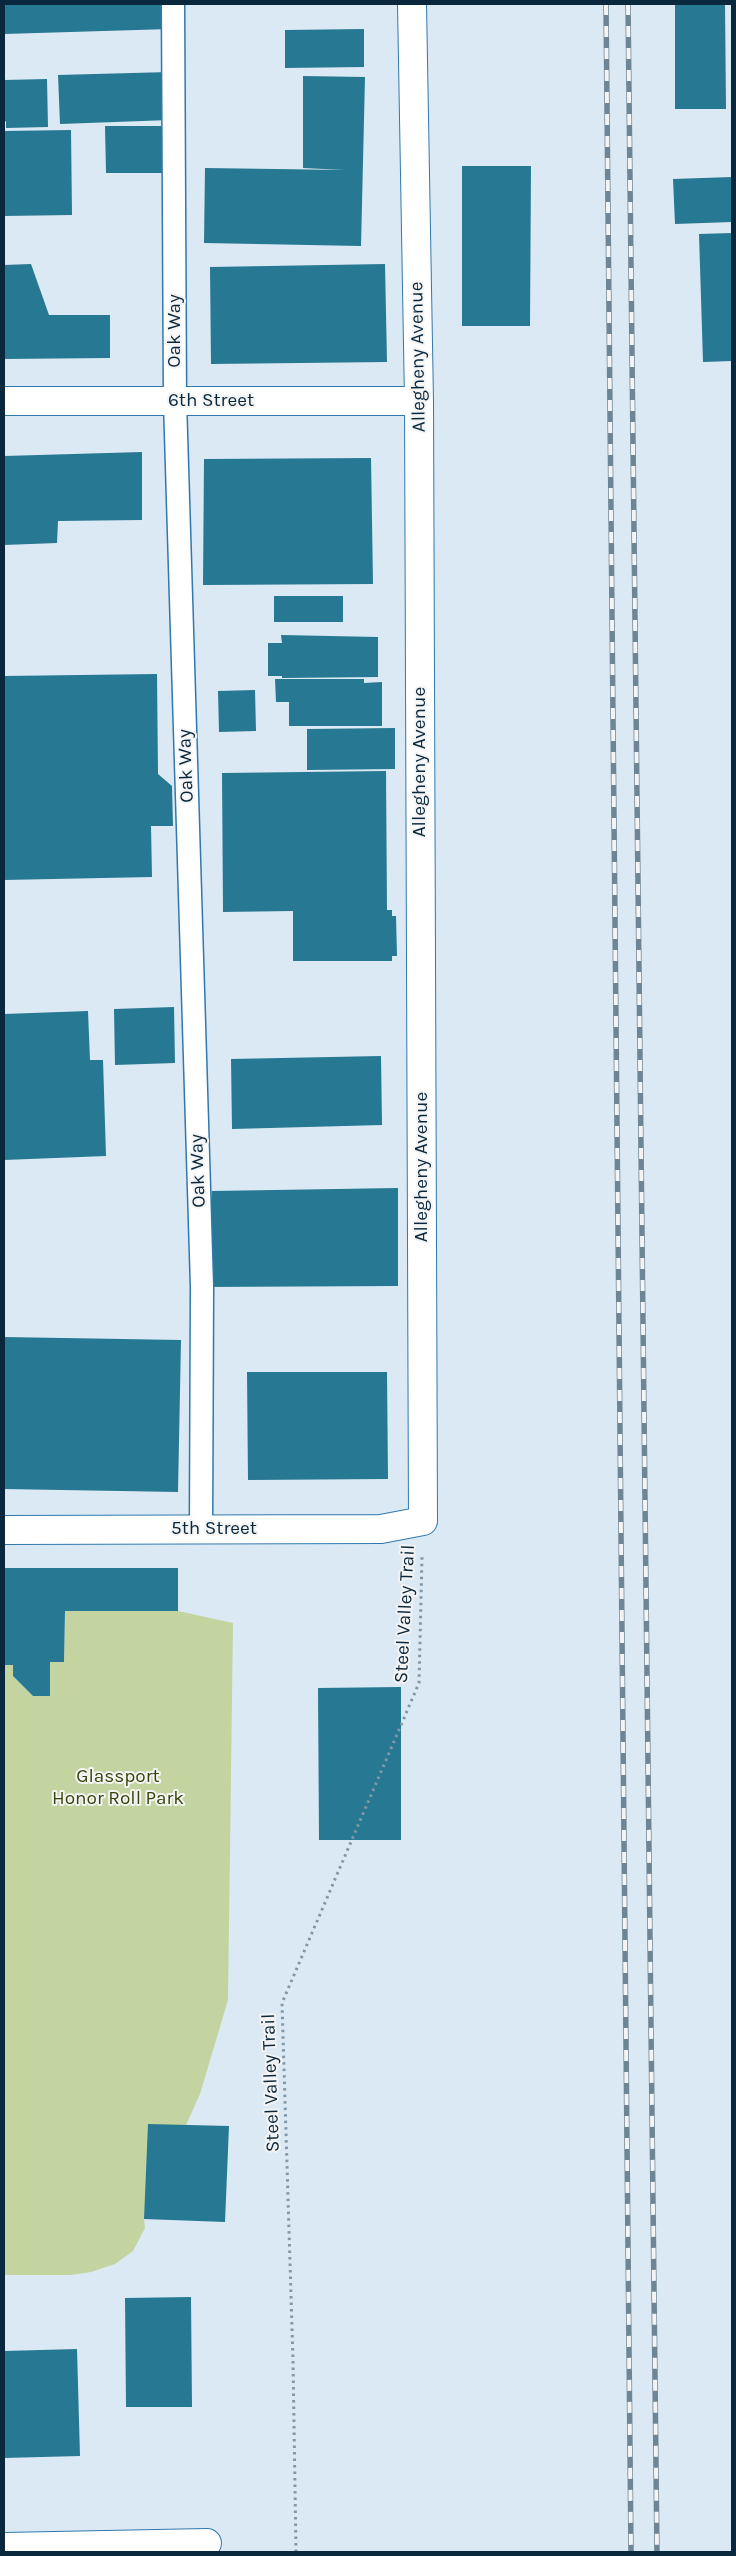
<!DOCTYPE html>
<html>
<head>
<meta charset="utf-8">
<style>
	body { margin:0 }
	#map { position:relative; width:736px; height:2556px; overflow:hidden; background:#dbe9f4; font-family:Karla,sans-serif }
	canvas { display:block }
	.frame { position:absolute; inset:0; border:5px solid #09283d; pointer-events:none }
</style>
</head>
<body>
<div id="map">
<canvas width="736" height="2556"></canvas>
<div class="frame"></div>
</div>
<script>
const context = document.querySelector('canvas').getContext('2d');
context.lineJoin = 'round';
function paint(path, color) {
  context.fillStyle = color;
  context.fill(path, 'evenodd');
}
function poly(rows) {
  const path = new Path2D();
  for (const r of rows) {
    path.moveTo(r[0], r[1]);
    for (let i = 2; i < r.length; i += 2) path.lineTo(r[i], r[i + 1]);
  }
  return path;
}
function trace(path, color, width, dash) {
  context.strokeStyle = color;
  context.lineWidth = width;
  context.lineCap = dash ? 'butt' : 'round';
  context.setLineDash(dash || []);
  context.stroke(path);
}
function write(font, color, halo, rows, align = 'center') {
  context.font = font + ' Karla,sans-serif';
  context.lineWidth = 4;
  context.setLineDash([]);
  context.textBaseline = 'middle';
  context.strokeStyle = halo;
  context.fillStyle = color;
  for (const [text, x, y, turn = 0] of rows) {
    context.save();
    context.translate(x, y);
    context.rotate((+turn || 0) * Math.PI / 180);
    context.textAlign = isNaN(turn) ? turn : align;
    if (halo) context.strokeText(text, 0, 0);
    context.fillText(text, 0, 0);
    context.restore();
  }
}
const green = poly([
	[65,1611,178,1611,233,1623,228,2000,200,2094,144,2219,145,2228,133,2251,115,2264,91,2272,71,2275,4,2275,4,1665,13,1665,13,1676,33,1696,50,1696,50,1662,64,1662]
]);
const building = poly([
	[4,4,170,4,170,29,4,34],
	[675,4,725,4,726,109,675,109],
	[364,29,364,67,285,68,285,30],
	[169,72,170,120,60,124,58,75],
	[303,76,365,77,361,246,204,243,205,168,345,170,303,168],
	[47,79,48,127,6,128,6,121,4,122,4,80],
	[105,126,169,126,170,173,106,173],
	[71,130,72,215,4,216,4,131],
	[462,166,531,166,530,326,462,326],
	[732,177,732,222,675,224,673,179],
	[732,233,732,361,703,362,699,234],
	[31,264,49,315,110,315,110,358,4,359,4,265],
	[385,264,387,362,211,364,210,267],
	[142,452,142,520,58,521,57,543,4,545,4,456],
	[371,458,373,584,203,585,204,459],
	[274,596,343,596,343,622,274,622],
	[281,635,378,637,378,677,282,678,282,676,268,676,268,643,282,643],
	[157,674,158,774,172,786,173,826,151,826,152,877,4,880,4,676],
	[275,679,364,679,364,683,382,682,382,726,289,726,289,702,276,702],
	[255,690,256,731,219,732,218,691],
	[395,728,395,769,307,770,307,729],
	[386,771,387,910,392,910,392,916,396,916,397,956,392,956,392,961,293,961,293,911,223,912,222,773],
	[174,1007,175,1063,115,1065,114,1009],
	[88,1011,90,1060,103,1060,106,1156,4,1160,4,1014],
	[381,1056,382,1125,232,1129,231,1059],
	[398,1188,398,1286,202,1287,212,1191],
	[4,1337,181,1340,178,1492,4,1489],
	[247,1372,387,1372,388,1479,248,1480],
	[4,1568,178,1568,178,1611,65,1611,64,1662,50,1662,50,1696,33,1696,13,1676,13,1665,4,1665],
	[401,1687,401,1840,319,1840,318,1688],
	[148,2124,229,2126,225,2222,144,2219],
	[191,2297,192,2407,126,2407,125,2298],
	[77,2349,80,2456,4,2458,4,2351]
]);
const path = poly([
	[296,2552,293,2360,282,2003,419,1683,422,1556]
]);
const service = poly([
	[173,4,175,401,202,1287,201,1529]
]);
const minor = poly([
	[4,401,419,401],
	[4,1530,381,1529,423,1521,419,401,412,4],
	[4,2547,207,2543]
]);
const rail = poly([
	[606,4,631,2552],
	[628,4,657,2552]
]);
const streetNames = [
	["Oak Way",175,331,-90],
	["Allegheny Avenue",418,357,-91],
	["6th Street",211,401],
	["Allegheny Avenue",420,762,-90],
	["Oak Way",186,766,-92],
	["Allegheny Avenue",422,1167,-90],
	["Oak Way",198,1171,-92],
	["5th Street",214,1529],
	["Steel Valley Trail",405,1614,-87],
	["Steel Valley Trail",271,2083,-92]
];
const parkNames = [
	["Glassport",118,1777],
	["Honor Roll Park",118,1799]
];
paint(green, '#c3d4a1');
paint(building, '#277892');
trace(service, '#3179ac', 25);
trace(minor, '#3179ac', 30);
trace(path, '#8398a7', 3, [2.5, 4]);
trace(service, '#fff', 22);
trace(minor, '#fff', 28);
trace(rail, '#6e8595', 5.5);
trace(rail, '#f4f4f4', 4, [11]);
write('19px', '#09283d', '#f4f4f4', streetNames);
write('19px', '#364409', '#f4f4f4', parkNames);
</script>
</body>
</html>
